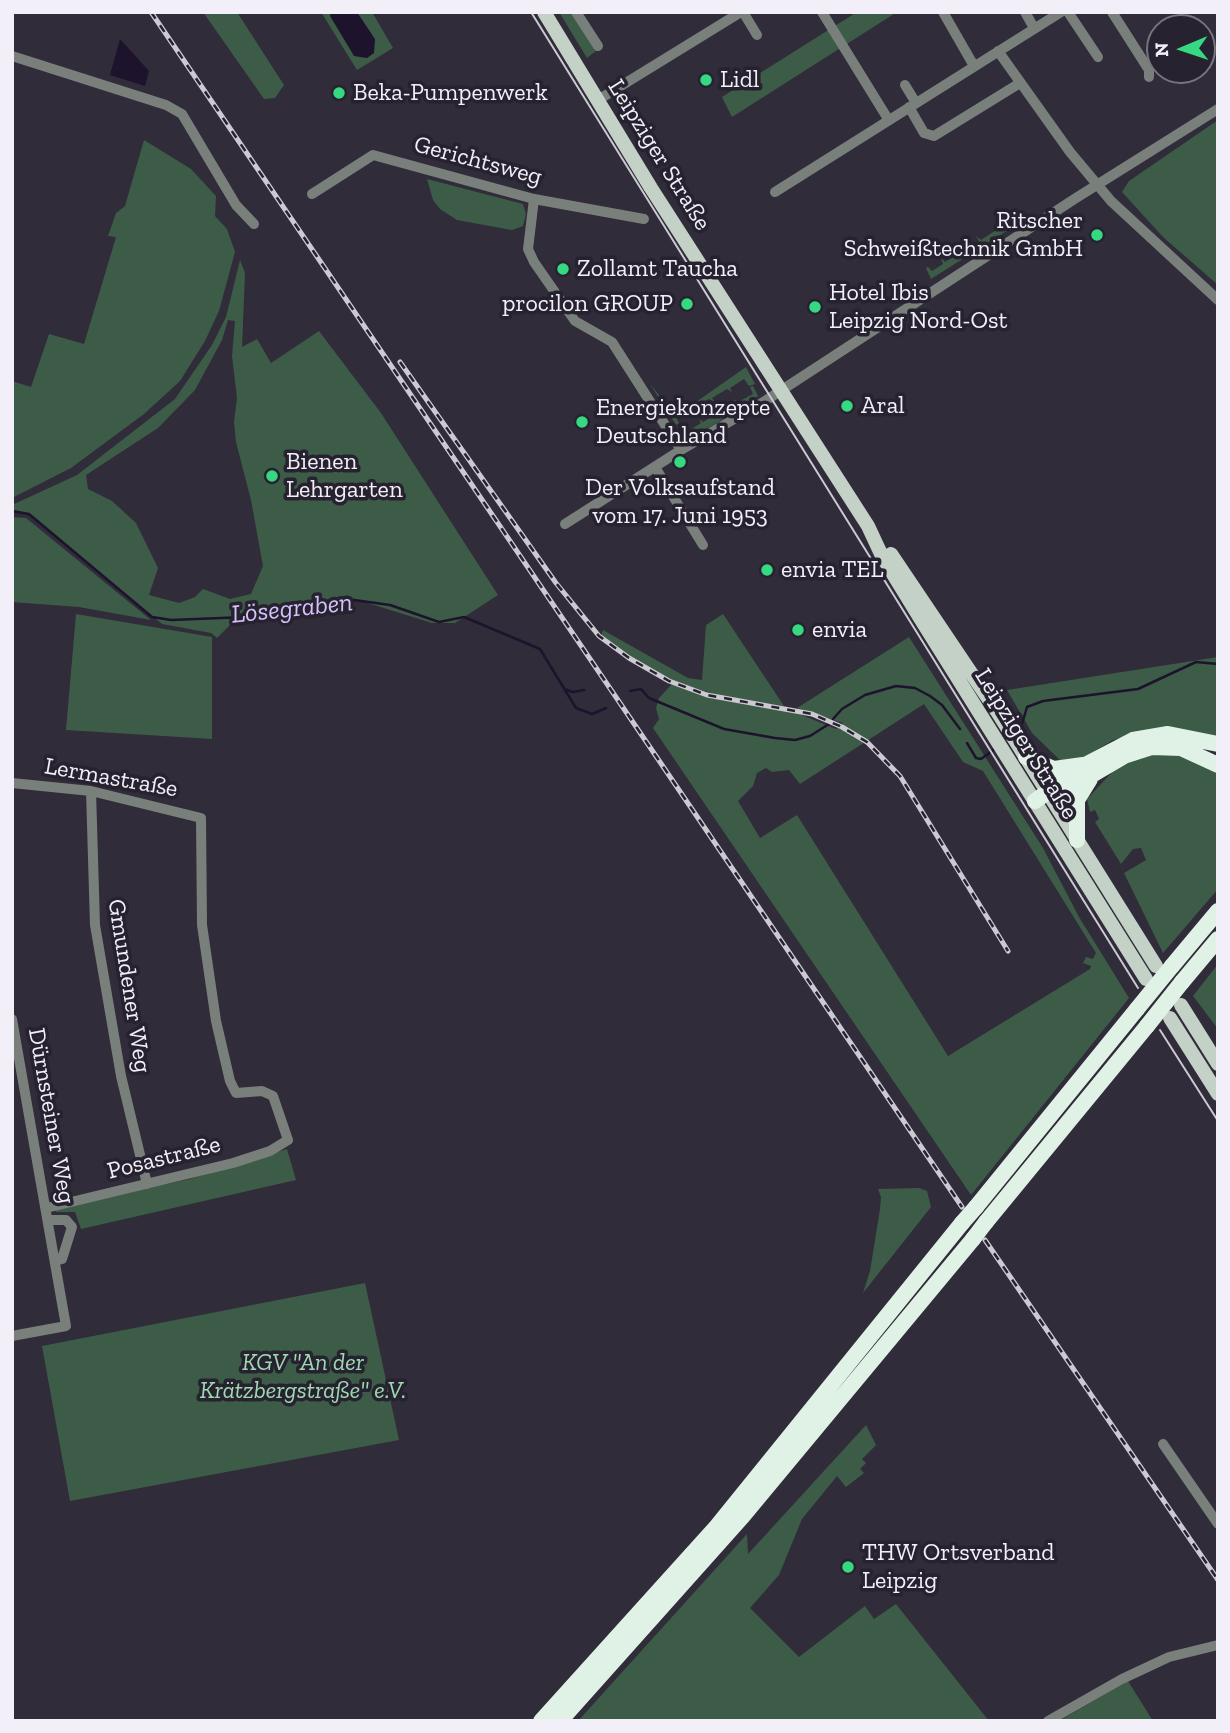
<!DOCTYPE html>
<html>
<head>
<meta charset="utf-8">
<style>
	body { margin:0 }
	#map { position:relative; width:1230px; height:1733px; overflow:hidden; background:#302c39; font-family:"Zilla Slab",serif }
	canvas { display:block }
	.frame { position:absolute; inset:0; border:14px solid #f2eff8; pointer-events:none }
	.north { position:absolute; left:1146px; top:14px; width:70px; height:70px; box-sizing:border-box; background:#27222f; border:2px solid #78747f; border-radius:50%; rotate:268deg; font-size:19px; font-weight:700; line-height:28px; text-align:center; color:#f2eff8 }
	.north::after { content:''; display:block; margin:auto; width:24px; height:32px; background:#36d881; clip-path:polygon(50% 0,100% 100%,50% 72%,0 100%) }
</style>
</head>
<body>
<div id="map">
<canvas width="1230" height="1733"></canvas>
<div class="frame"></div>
<div class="north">N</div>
</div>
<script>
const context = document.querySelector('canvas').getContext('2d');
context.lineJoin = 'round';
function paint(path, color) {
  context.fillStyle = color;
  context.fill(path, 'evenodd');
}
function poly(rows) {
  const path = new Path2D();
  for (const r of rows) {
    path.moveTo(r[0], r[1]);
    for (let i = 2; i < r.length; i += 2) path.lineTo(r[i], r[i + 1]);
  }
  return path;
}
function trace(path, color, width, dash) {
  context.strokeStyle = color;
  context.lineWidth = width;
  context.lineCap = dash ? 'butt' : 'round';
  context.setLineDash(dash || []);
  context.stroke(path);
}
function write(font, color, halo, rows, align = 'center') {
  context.font = font + ' "Zilla Slab",serif';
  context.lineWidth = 7;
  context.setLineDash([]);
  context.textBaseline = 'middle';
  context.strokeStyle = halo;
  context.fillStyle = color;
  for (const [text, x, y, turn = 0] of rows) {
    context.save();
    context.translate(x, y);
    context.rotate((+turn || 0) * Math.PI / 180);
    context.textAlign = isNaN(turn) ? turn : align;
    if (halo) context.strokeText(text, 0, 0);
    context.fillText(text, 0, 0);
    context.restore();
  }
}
const green = poly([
	[203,12,237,12,284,85,275,98,264,99],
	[321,12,372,12,393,48,357,70],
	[559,12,572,12,596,51,587,58],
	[857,12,897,12,732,117,722,97],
	[1218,120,1218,285,1163,237,1122,192,1129,181],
	[144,140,191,169,216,196,215,216,227,229,235,252,219,311,205,341,180,381,144,414,71,468,12,498,12,381,31,387,49,334,84,344,116,237,108,236,116,213,125,206],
	[427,179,523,204,526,214,523,226,512,230,457,220,440,209,433,200],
	[1006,216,1013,227,931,279,926,268,928,267,932,271,943,264,941,258,945,262,960,253,958,248,962,252,979,241,976,236,981,240,1007,223],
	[240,260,245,273,242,347,257,339,271,363,319,331,381,413,498,595,455,623,432,623,358,600,333,599,266,615,237,618,217,638,211,633,162,624,29,514,12,511,12,505,77,475,175,399,212,345,226,317],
	[228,320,235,321,232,356,237,398,234,422,236,442,251,500,263,566,251,594,230,599,203,589,195,597,179,603,149,595,158,568,136,523,112,501,88,489,86,475,158,428,195,390,222,340],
	[746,367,755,384,749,386,744,379,730,388,732,392,727,389,712,398,715,402,709,399,694,408,696,413,692,409,677,419,679,423,676,425,650,384,676,416],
	[753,386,758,396,756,398,710,427,683,437,679,431,683,429,685,433,701,423,699,419,703,422,718,413,716,409,721,412,735,403,734,399,738,402,753,394,750,387],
	[12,517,26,518,151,620,79,607,12,602],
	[76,614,212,637,212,739,66,730],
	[723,614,784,706,724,697,675,682,630,657,601,636,603,630,688,678,702,680,706,625],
	[909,637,1043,848,1079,917,1129,998,971,1195,653,728,659,719,656,708,659,698,672,684,708,697,797,713,836,729,843,723,797,708],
	[924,704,963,762,983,771,1096,953,1093,959,1086,957,1083,963,1091,966,1090,969,948,1056,797,815,760,838,738,801,753,786,757,773,766,768,772,772,789,770,800,784],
	[1218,657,1218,738,1129,736,1113,740,1078,761,1064,764,1032,733,1007,690],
	[1171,752,1207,764,1218,774,1218,889,1163,953,1124,873,1146,860,1141,848,1133,849,1121,864,1095,822,1099,819,1095,810,1090,812,1087,799,1116,768,1148,754],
	[1218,964,1218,1029,1193,996],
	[287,1149,296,1180,81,1229,75,1212,56,1212,55,1208,190,1179],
	[919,1188,927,1191,931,1207,863,1293,870,1271,880,1209,881,1197,878,1189],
	[365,1283,399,1440,70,1501,42,1346],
	[866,1425,876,1445,862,1459,866,1463,860,1469,864,1473,846,1487,837,1476,802,1519,779,1575,750,1608,799,1657,865,1606,874,1619,896,1604,989,1721,578,1721,747,1534,748,1554],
	[1128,1681,1153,1721,1059,1721]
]);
const water = poly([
	[357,12,375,39,374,53,367,58,354,56,330,16,331,12],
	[120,39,149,71,145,86,110,75]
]);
const stream = poly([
	[12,511,29,514,152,617,171,620,246,617,315,602,347,599,390,605,439,622,464,617,540,649,576,708,592,714,606,708],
	[564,689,573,692,584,690],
	[630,691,641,689,649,698,724,729,775,738,795,740,810,736,829,724],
	[833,719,842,709,865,695,896,686,915,688,930,696,942,705,960,729],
	[1016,730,1022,724,1027,707,1043,701,1138,689,1196,662,1218,664],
	[967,743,976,758,981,759,996,748]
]);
const minor = poly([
	[576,12,598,46],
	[743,12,757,35],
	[822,12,888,119],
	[943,12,974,66],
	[1025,12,1034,28],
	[1068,12,1098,57],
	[1112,12,1149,70,1149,77],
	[998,51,1070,152,1111,201,1218,300],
	[12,56,166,105,182,114,236,205,254,224],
	[905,85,916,103],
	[598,100,741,12],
	[909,107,924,133,934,136,1020,83],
	[775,192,1061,12],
	[312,194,373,155,534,199,644,219],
	[534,199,528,249,534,262,575,321,612,342,681,450],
	[655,467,703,545],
	[565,524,681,450,765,401,1076,198,1218,109],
	[12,783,91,791,201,818,202,925,216,1021,230,1081,236,1093,262,1091,273,1096,288,1140,270,1151,233,1163,46,1208],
	[91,791,95,925,121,1076,147,1184],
	[12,1019,66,1326,12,1336],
	[48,1220,66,1220,72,1227,62,1259,55,1261],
	[1163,1444,1218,1524],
	[1048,1721,1122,1679,1169,1657,1218,1645]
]);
const major = poly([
	[544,12,651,188,868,526,882,556,920,618,1146,979],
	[891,554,998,713,1156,966],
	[1181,1005,1218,1064],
	[1170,1018,1218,1094]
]);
const highway = poly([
	[1026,757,1054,769,1083,765],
	[1061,793,1124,756,1152,747,1181,748,1218,765],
	[1035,801,1085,765,1133,740,1168,734,1218,744],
	[1077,840,1077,800,1090,779],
	[1172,966,1218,911],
	[1182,982,1218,939],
	[976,1207,1137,1009],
	[986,1222,1147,1026],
	[541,1721,717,1526,962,1223],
	[560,1721,743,1516,973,1239]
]);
const tram = poly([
	[531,12,1138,988],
	[1160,1030,1218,1121]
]);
const rail = poly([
	[151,12,962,1207],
	[400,362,556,583,599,636,629,658,669,681,707,695,812,714,842,727,867,742,900,776,1008,951],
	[985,1240,1218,1580]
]);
const highwayBridge = poly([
	[1137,1009,1172,966],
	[1147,1026,1182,982],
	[962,1223,976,1207],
	[973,1239,986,1222]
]);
const markers = [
	[706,80,7,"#36d881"],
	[339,93,7,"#36d881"],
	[1097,235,7,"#36d881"],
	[563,269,7,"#36d881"],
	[687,304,7,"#36d881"],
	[815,307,7,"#36d881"],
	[847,406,7,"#36d881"],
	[582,422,7,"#36d881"],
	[680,462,7,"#36d881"],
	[272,476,7,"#36d881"],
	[767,570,7,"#36d881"],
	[798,630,7,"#36d881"],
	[848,1567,7,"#36d881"]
];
const poiNames = [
	["Lidl",720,80],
	["Beka-Pumpenwerk",353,93],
	["Ritscher",1083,221,"right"],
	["Schweißtechnik GmbH",1083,249,"right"],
	["Zollamt Taucha",577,269],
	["Hotel Ibis",829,293],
	["Leipzig Nord-Ost",829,321],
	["procilon GROUP",673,304,"right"],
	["Aral",861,406],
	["Energiekonzepte",596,408],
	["Deutschland",596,436],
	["Bienen",286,462],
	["Lehrgarten",286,490],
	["Der Volksaufstand",680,488,"center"],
	["vom 17. Juni 1953",680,516,"center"],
	["envia TEL",781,570],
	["envia",812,630],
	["THW Ortsverband",862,1553],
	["Leipzig",862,1581]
];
const streetNames = [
	["Leipziger Straße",659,155,58],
	["Gerichtsweg",478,161,15],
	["Leipziger Straße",1026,744,58],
	["Lermastraße",111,778,10],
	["Gmundener Weg",129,986,81],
	["Dürnsteiner Weg",51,1116,80],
	["Posastraße",164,1158,-14]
];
const parkNames = [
	["KGV \"An der",303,1363],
	["Krätzbergstraße\" e.V.",303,1391]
];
const waterNames = [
	["Lösegraben",292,609,-6]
];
paint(green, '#3d5c47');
paint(water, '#1d132d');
trace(stream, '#1d132d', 2.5);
trace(minor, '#79807b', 10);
trace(major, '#c3d1c7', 14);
trace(highway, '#e0f1e5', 16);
trace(tram, '#ccc9d3', 2);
trace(rail, '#ccc9d3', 5);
trace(rail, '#27222f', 2.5, [8]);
trace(highwayBridge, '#e0f1e5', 16);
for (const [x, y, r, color] of markers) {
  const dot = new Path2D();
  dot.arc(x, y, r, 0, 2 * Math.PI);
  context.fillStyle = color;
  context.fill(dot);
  trace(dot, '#27222f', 2.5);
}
write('24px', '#f2eff8', '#27222f', poiNames, 'left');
write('24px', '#f2eff8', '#27222f', streetNames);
write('italic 24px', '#9fd9b1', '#27222f', parkNames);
write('italic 26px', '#d5c2fb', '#27222f', waterNames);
</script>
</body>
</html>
